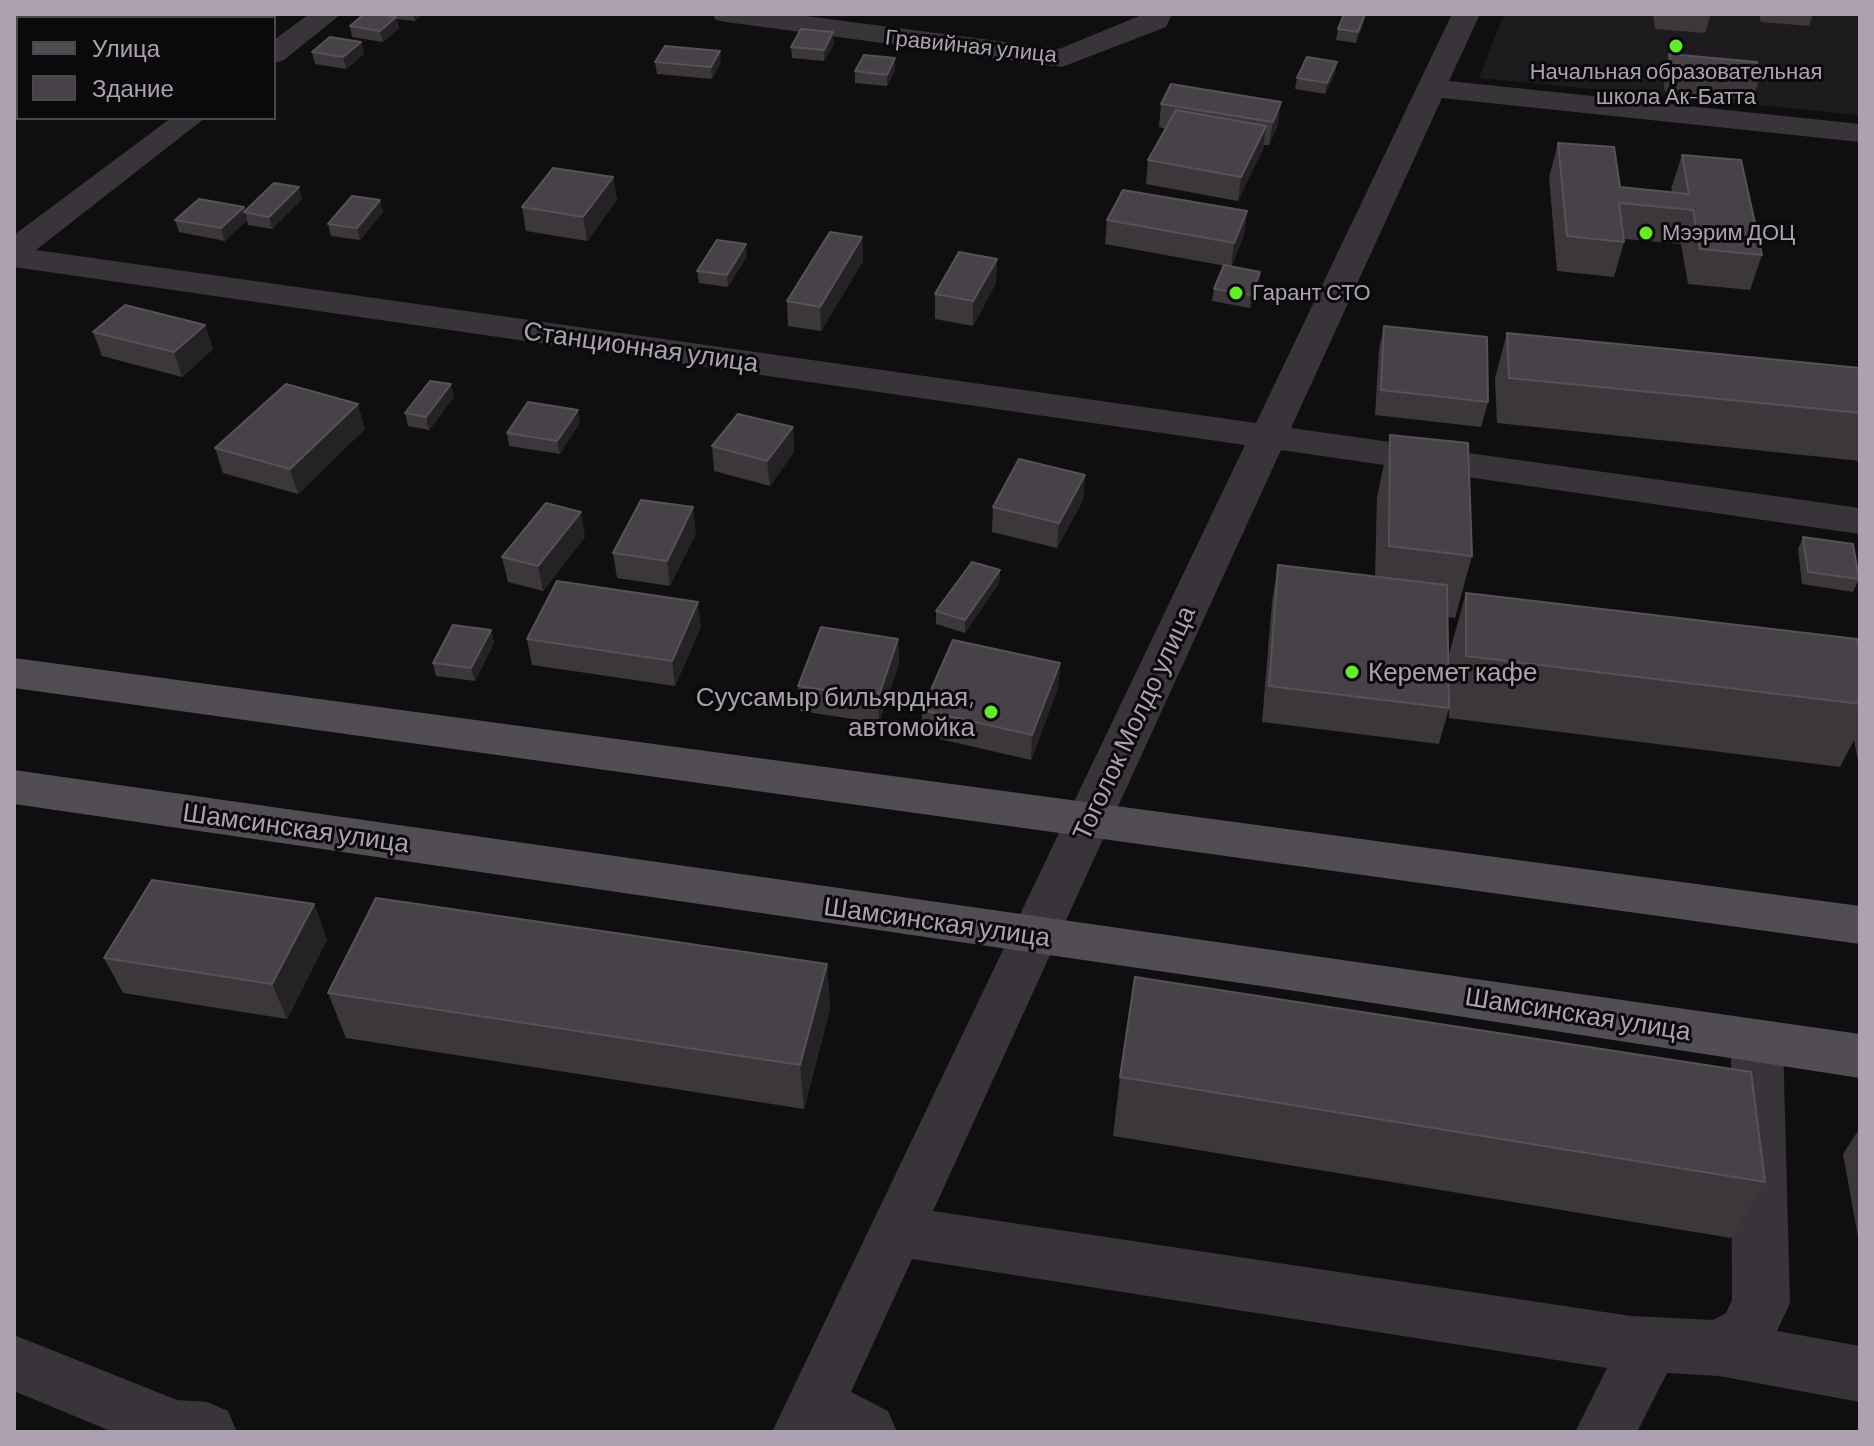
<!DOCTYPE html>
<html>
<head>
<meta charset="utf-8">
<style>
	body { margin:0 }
	#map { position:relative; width:1874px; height:1446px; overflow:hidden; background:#100f10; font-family:Barlow,sans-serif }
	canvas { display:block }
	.frame { position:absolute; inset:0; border:16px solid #aca0b1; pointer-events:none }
	.legend { position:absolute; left:16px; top:16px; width:260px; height:104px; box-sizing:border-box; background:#0b0a0b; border:2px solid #4b464d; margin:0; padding:10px 14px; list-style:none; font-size:24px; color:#aca0b1 }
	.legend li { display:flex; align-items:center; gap:16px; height:40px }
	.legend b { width:40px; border:2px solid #4b464d }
</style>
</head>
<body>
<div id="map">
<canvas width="1874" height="1446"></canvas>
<div class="frame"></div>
<ul class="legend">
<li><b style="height:10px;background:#524c54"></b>Улица</li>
<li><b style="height:22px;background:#474248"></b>Здание</li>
</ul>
</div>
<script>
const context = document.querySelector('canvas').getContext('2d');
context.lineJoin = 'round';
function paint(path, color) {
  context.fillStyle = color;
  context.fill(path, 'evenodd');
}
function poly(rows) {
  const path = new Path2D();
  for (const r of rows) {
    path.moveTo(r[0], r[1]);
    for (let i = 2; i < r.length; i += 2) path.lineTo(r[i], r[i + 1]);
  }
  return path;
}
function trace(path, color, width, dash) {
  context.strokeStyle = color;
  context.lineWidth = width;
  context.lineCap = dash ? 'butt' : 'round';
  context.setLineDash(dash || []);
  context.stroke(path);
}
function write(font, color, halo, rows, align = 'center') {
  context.font = font + ' Barlow,sans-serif';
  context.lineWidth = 6;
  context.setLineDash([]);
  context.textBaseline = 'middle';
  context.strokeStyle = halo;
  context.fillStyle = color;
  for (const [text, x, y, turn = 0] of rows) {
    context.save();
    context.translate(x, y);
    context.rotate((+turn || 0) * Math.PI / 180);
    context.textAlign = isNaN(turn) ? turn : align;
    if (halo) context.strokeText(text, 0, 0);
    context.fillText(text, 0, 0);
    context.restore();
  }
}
const built = poly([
	[1504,14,1860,14,1860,115,1479,78]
]);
const minor = poly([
	[309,14,341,14,284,60,274,63,274,40,309,14],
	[712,14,790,14,1059,49,1144,14,1172,14,1166,27,1062,67,726,22,716,20,712,14],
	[1452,14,1480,14,1449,81,1860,124,1860,142,1442,98,1291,428,1860,508,1860,534,1281,450,933,1211,1631,1316,1713,1320,1726,1313,1732,1300,1731,1041,1739,1026,1757,1020,1775,1026,1783,1041,1790,1303,1777,1331,1860,1346,1860,1402,1719,1376,1667,1373,1637,1432,1575,1432,1607,1368,912,1259,851,1392,888,1411,897,1432,772,1432,1245,445,14,267,14,235,171,118,205,118,36,250,1256,423,1452,14],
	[14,1335,177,1400,207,1402,228,1411,237,1432,113,1432,14,1391,14,1335]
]);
const major = poly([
	[14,658,1860,906,1860,944,14,688,14,658],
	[14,770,1860,1034,1860,1078,1282,989,14,804,14,770]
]);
const wall = poly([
	[386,14,421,14,421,15,415,21,397,19,399,28,383,42,352,37,350,26,386,15],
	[1365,14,1363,24,1356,43,1336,40,1338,29],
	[1653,14,1711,14,1705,33,1655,29],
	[1759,14,1813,14,1809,26,1761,22],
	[1830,14,1860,14,1860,16],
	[361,42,364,54,346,69,315,64,312,52],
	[834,44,824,61,792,58,791,47],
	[1669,54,1760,77,1753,100,1665,92,1663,77],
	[655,62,721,62,712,79,657,74],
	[895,70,887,86,855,83,855,71],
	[1335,74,1325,94,1295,89,1297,78],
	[1171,84,1278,125,1269,145,1264,145,1263,149,1238,201,1146,184,1148,160,1166,129,1159,127,1161,104],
	[1558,143,1620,187,1672,192,1671,189,1682,155,1762,255,1750,290,1688,284,1681,244,1624,239,1624,242,1614,277,1557,271,1549,177],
	[613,177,617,200,587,241,526,231,522,207],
	[302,199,272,229,248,225,247,220,225,241,179,232,175,220,244,207,246,211],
	[1247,211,1244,235,1231,267,1105,244,1107,220],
	[383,212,360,240,331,236,328,224],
	[862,237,863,261,821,331,788,326,787,301],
	[747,256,728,287,699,283,697,271],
	[997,259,996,283,973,326,935,319,935,294],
	[1260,272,1259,284,1250,308,1212,301,1214,289],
	[205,325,213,349,182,377,102,356,93,332],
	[1384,326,1488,402,1481,427,1375,415,1379,350],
	[1507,333,1860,368,1860,461,1497,423,1495,378],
	[454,397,429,430,408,426,405,413],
	[580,422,560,454,509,446,507,433],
	[793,427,794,452,770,486,714,471,712,446],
	[365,429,298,494,223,473,215,448],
	[1390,435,1472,556,1455,618,1447,617,1449,654,1466,593,1860,654,1860,771,1854,740,1840,767,1449,718,1449,708,1439,744,1262,722,1272,602,1278,565,1375,577,1377,497],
	[1085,475,1083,500,1057,548,992,532,993,507],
	[696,533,670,586,617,578,613,553],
	[585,537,543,591,508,582,502,557],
	[1803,537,1859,579,1853,592,1802,584,1798,549],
	[1000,570,999,583,965,633,936,624,936,611],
	[701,627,675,686,532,665,527,639],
	[491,630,494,643,475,681,436,676,433,663],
	[898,639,899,664,879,723,800,711,798,686],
	[1060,663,1058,688,1031,760,922,735,922,710],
	[314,904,327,940,287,1019,123,993,104,958],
	[827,964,830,1009,804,1109,346,1038,328,993],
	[1120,1077,1765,1182,1731,1238,1113,1136],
	[1860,1128,1860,1248,1843,1154]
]);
const shadedWall = poly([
	[413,14,421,14,421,15,415,21],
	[1365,14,1363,24,1356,43,1358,32],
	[396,17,399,28,383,42,380,31],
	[833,32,834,44,824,61,824,50],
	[361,42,364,54,346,69,343,57],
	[720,51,721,62,712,79,711,67],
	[895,58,895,70,887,86,887,75],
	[1337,62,1335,74,1325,94,1327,83],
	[1281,102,1278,125,1269,145,1273,122],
	[1266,126,1263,149,1238,201,1241,177],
	[613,177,617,200,587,241,583,217],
	[299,187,302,199,272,229,269,217],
	[380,200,383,212,360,240,357,228],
	[244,207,247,220,225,241,221,228],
	[1247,211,1244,235,1231,267,1234,243],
	[862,237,863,261,821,331,820,307],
	[746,244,747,256,728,287,727,275],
	[997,259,996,283,973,326,973,301],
	[1260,272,1259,284,1250,308,1251,295],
	[205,325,213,349,182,377,174,352],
	[451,384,454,397,429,430,426,417],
	[358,404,365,429,298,494,290,469],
	[578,410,580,422,560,454,557,441],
	[793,427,794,452,770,486,767,461],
	[1085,475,1083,500,1057,548,1059,523],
	[693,507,696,533,670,586,667,561],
	[581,512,585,537,543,591,538,566],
	[1000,570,999,583,965,633,965,620],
	[698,602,701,627,675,686,672,661],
	[491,630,494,643,475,681,471,668],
	[898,639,899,664,879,723,878,698],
	[1060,663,1058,688,1031,760,1032,735],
	[314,904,327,940,287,1019,272,984],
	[827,964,830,1009,804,1109,800,1065]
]);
const building = poly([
	[364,14,379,14,396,17,380,31,350,26,364,14],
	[1344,14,1365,14,1358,32,1338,29,1344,14],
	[801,29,833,32,824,50,791,47,801,29],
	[330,37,361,42,343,57,312,52,330,37],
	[665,46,720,51,711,67,655,62,665,46],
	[1669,54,1757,62,1760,77,1672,70,1669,54],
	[864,55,895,58,887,75,855,71,864,55],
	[1307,57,1337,62,1327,83,1297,78,1307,57],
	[1171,84,1281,102,1273,122,1161,104,1171,84],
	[1176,110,1266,126,1241,177,1148,160,1176,110],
	[1558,143,1614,147,1620,187,1689,194,1682,155,1741,160,1762,255,1700,249,1693,210,1619,203,1624,242,1567,236,1558,143],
	[553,168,613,177,583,217,522,207,553,168],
	[274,183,299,187,269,217,244,212,274,183],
	[1123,190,1247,211,1234,243,1107,220,1123,190],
	[352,196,380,200,357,228,328,224,352,196],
	[199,199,244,207,221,228,175,220,199,199],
	[830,232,862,237,820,307,787,301,830,232],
	[717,240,746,244,727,275,697,271,717,240],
	[959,252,997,259,973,301,935,294,959,252],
	[1224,265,1260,272,1251,295,1214,289,1224,265],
	[125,305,205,325,174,352,93,332,125,305],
	[1384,326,1487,337,1488,402,1381,390,1384,326],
	[1507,333,1860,368,1860,413,1509,378,1507,333],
	[430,381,451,384,426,417,405,413,430,381],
	[286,384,358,404,290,469,215,448,286,384],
	[528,402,578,410,557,441,507,433,528,402],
	[738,414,793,427,767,461,712,446,738,414],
	[1390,435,1468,443,1472,556,1389,546,1390,435],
	[1019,459,1085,475,1059,523,993,507,1019,459],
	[641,500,693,507,667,561,613,553,641,500],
	[546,503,581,512,538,566,502,557,546,503],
	[1803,537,1853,544,1859,579,1808,572,1803,537],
	[972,562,1000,570,965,620,936,611,972,562],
	[1278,565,1447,585,1449,708,1269,686,1278,565],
	[557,581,698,602,672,661,527,639,557,581],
	[1466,593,1857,639,1860,654,1860,704,1466,656,1466,593],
	[453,625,491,630,471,668,433,663,453,625],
	[821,627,898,639,878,698,798,686,821,627],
	[953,640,1060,663,1032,735,922,710,953,640],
	[152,880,314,904,272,984,104,958,152,880],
	[376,898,827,964,800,1065,328,993,376,898],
	[1135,977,1751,1072,1765,1182,1120,1077,1135,977]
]);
const markers = [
	[1676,46,8,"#62ec2b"],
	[1646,233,8,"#62ec2b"],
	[1236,293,8,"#62ec2b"],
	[1352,672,8,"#62ec2b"],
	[991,712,8,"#62ec2b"]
];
const farStreetnames = [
	["Гравийная улица",971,46,6]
];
const farPoinames = [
	["Начальная образовательная",1676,72,"center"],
	["школа Ак-Батта",1676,97,"center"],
	["Мээрим ДОЦ",1662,233],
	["Гарант СТО",1252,293]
];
const streetNames = [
	["Станционная улица",641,347,8],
	["Тоголок Молдо улица",1134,723,-65],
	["Шамсинская улица",296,828,8],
	["Шамсинская улица",937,922,8],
	["Шамсинская улица",1578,1014,9]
];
const poiNames = [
	["Керемет кафе",1368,672],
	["Суусамыр бильярдная,",975,697,"right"],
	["автомойка",975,727,"right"]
];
paint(built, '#1d1b1d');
paint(minor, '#39343a');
paint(major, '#524c54');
paint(wall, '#3b373b');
paint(shadedWall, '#242224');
paint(building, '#474248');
trace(building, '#575158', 2);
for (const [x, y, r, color] of markers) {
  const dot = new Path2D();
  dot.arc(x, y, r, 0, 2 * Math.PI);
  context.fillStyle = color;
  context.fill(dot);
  trace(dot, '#0b0a0b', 3);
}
write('22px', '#aca0b1', '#0b0a0b', farStreetnames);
write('22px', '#aca0b1', '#0b0a0b', farPoinames, 'left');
write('26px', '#aca0b1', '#0b0a0b', streetNames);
write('26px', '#aca0b1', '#0b0a0b', poiNames, 'left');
</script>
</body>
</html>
